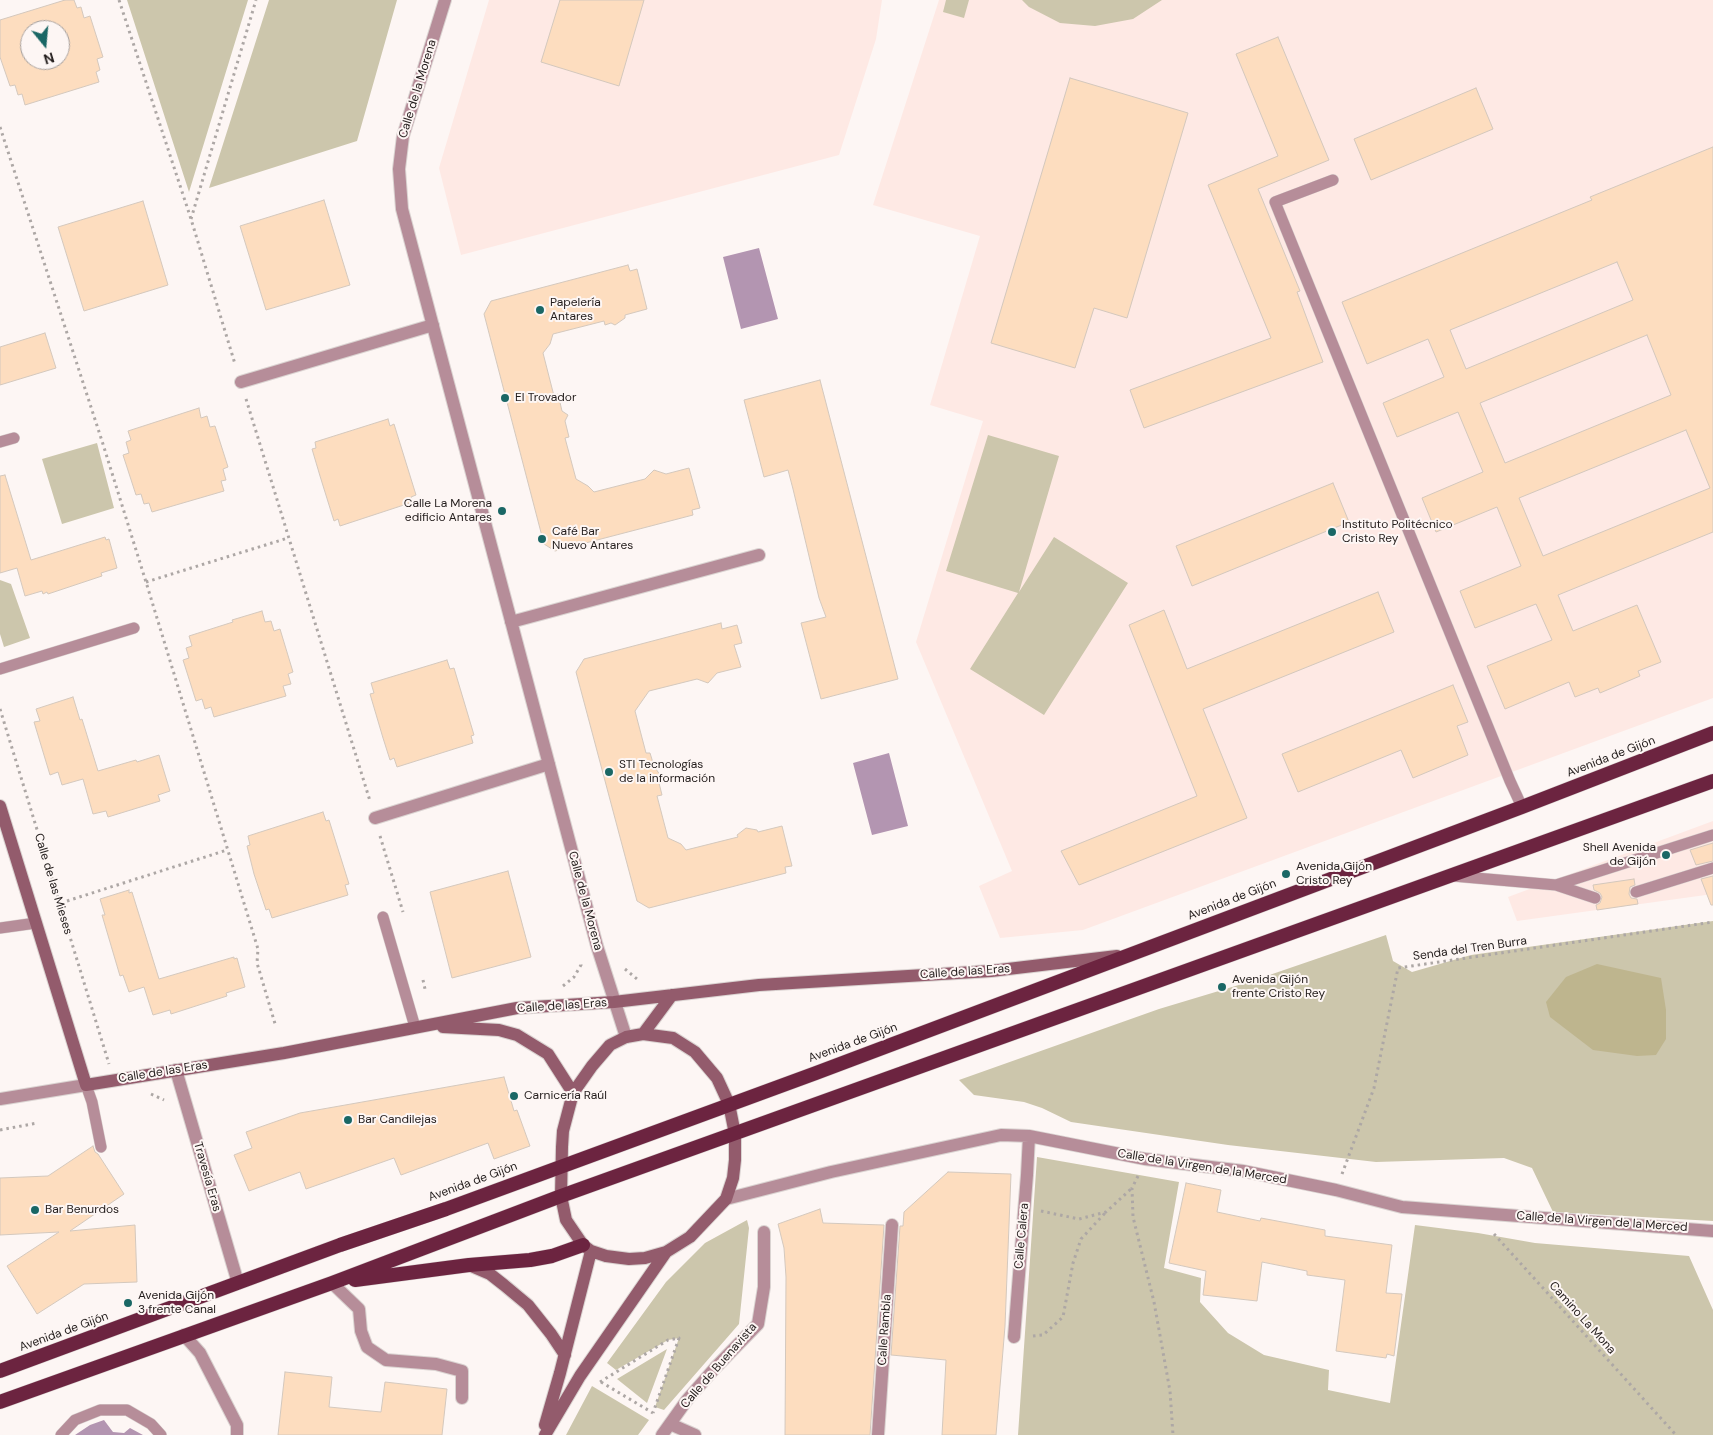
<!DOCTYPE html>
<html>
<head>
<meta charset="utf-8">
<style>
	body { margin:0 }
	#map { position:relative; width:1713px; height:1435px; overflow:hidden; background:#fdf6f4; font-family:"DM Sans",sans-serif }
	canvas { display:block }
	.north { position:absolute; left:20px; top:20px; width:50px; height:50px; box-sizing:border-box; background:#fdf6f4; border:1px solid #a59f9d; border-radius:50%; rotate:163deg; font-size:14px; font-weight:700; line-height:20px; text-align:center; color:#221c1b }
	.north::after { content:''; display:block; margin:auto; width:18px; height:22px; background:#1a6765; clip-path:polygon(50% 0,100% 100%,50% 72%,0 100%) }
</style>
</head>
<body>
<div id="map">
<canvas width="1713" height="1435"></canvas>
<div class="north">N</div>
</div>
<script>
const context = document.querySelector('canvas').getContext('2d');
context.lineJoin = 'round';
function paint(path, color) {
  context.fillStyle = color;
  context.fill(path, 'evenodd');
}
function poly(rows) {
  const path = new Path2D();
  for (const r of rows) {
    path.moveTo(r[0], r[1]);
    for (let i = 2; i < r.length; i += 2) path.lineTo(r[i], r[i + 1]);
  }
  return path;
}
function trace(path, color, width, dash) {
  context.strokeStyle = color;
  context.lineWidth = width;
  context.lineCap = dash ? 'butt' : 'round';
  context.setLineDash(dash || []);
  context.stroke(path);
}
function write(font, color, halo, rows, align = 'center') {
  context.font = font + ' "DM Sans",sans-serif';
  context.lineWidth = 4;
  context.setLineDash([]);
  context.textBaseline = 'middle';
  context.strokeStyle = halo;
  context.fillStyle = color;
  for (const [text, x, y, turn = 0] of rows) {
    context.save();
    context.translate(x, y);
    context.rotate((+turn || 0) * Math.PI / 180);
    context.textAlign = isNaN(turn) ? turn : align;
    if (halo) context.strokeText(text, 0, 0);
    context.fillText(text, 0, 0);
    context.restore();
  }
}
const built = poly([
	[489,0,882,0,876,39,839,155,461,255,439,168],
	[939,0,1713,0,1713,698,1083,930,1000,938,979,886,1012,871,916,642,983,421,930,405,980,236,873,205],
	[1713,821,1713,894,1517,921,1508,897]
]);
const green = poly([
	[127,0,248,0,189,192],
	[269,0,397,0,357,141,209,188],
	[946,0,969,0,964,18,943,12],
	[1022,0,1162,0,1133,19,1095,26,1060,23,1029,7],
	[988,435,1059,456,1019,592,1054,537,1128,583,1044,715,970,669,1018,593,946,571],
	[97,443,114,508,62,524,42,459],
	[0,580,11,584,30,638,4,647,0,634],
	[1713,921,1713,1221,1553,1212,1532,1168,1504,1158,1376,1162,1228,1145,1071,1122,1042,1108,1024,1102,974,1095,959,1080,1159,1009,1252,981,1386,935,1393,961,1412,972,1471,955],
	[1037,1157,1179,1182,1164,1268,1201,1278,1200,1302,1228,1333,1264,1355,1329,1370,1328,1390,1390,1403,1415,1225,1478,1233,1535,1243,1689,1256,1713,1310,1713,1435,1018,1435],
	[747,1220,749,1228,739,1324,664,1410,655,1407,679,1338,668,1340,616,1370,607,1363,666,1282,705,1243],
	[667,1349,647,1403,617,1379],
	[592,1386,649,1420,638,1435,566,1435]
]);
const forest = poly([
	[1597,964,1661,978,1666,1010,1666,1039,1656,1055,1637,1056,1593,1050,1550,1017,1546,1002,1566,977]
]);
const water = poly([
	[759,248,778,319,741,329,723,257],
	[889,753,908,826,872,835,853,763],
	[104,1420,113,1432,124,1433,130,1428,143,1435,75,1435,90,1425]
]);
const building = poly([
	[65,0,74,0,77,8,81,7,84,18,90,16,103,57,97,59,100,70,96,72,99,82,25,105,22,94,18,95,15,85,10,86,0,57,0,20,65,0],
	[30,30,60,30,60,60,30,60,30,30],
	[560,0,644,0,619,86,541,62,560,0],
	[1278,37,1329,160,1258,189,1300,291,1297,292,1323,362,1144,428,1130,390,1271,338,1208,185,1278,156,1236,54,1278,37],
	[1070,78,1188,113,1127,318,1094,308,1075,368,991,343,1070,78],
	[1476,88,1493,129,1371,180,1354,139,1476,88],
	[1713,147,1713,532,1558,595,1573,631,1637,605,1661,662,1638,671,1640,676,1600,693,1598,688,1575,697,1569,682,1505,709,1487,666,1552,640,1536,604,1475,628,1460,591,1521,566,1497,507,1436,532,1422,498,1483,472,1458,412,1397,437,1383,403,1444,377,1428,339,1367,364,1342,302,1592,200,1590,197,1713,147],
	[1617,262,1633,300,1466,369,1450,330,1617,262],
	[1647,335,1671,395,1505,463,1480,403,1647,335],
	[1686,430,1710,488,1543,556,1519,498,1686,430],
	[324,200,350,285,266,310,240,226,324,200],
	[143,201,168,285,84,311,58,227,143,201],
	[628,265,630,271,637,269,647,309,625,315,625,318,615,325,611,323,605,325,604,321,553,334,550,344,543,353,554,396,558,394,562,411,568,415,565,421,569,437,565,438,576,479,588,486,594,492,645,479,654,470,666,474,689,468,700,508,692,510,693,515,555,551,544,544,484,314,491,301,628,265],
	[45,333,56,368,0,385,0,347,45,333],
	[820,380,898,679,821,699,801,623,826,617,819,598,793,489,788,470,764,477,744,400,820,380],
	[199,408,201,418,207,416,210,427,215,426,228,467,223,469,226,480,221,481,224,491,152,512,149,503,144,504,141,494,136,495,123,455,129,453,126,442,131,440,128,431,199,408],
	[388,419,390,426,394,424,416,495,411,497,413,502,340,526,338,519,334,521,320,476,312,449,316,448,315,442,388,419],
	[5,475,31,560,105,537,106,540,109,539,117,568,101,573,102,576,48,594,47,592,43,594,42,591,25,596,17,568,0,573,0,476,5,475],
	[1333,483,1349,522,1192,586,1176,546,1333,483],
	[1378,592,1394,632,1203,709,1247,818,1079,885,1061,851,1197,796,1129,625,1164,610,1187,669,1378,592],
	[262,611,265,622,271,621,274,631,280,629,293,672,288,674,291,684,283,686,286,696,214,717,211,707,205,709,202,699,196,701,183,660,189,658,186,648,192,646,189,636,233,622,232,620,262,611],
	[721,623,722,629,737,625,742,643,734,645,741,667,717,673,708,683,697,679,649,691,635,711,646,753,650,753,654,766,660,775,658,779,662,795,657,796,668,838,681,844,686,850,738,837,737,835,746,828,757,830,758,832,782,826,792,866,785,867,786,873,649,908,637,901,576,672,584,659,721,623],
	[447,660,450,669,454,668,474,735,471,736,473,743,397,767,394,758,390,760,383,738,370,694,374,693,371,683,447,660],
	[1453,685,1468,722,1457,726,1468,755,1413,778,1401,750,1298,792,1282,754,1453,685],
	[73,697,80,720,82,719,98,771,136,760,137,762,159,755,170,791,158,795,160,801,108,817,106,811,93,814,83,779,62,785,58,772,50,775,34,722,40,721,36,709,73,697],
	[323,812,326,821,329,820,349,884,345,885,348,895,272,918,269,909,266,910,254,874,247,846,250,845,248,836,323,812],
	[1713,843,1713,861,1696,865,1690,850,1713,843],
	[508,871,531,957,452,978,430,892,508,871],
	[1713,876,1713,905,1711,905,1701,879,1713,876],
	[1634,879,1635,885,1630,887,1629,894,1631,898,1637,899,1638,904,1597,910,1596,905,1600,903,1602,897,1600,893,1594,890,1593,885,1634,879],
	[129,890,129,893,132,892,159,979,234,957,234,959,237,958,245,987,226,993,227,996,171,1014,170,1010,153,1015,144,987,129,992,123,975,120,976,102,915,105,915,100,899,129,890],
	[504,1077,514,1111,517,1110,530,1146,494,1159,488,1143,401,1175,394,1158,306,1189,300,1172,249,1191,234,1155,252,1148,246,1132,300,1113,504,1077],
	[93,1146,95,1152,98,1154,124,1194,70,1231,135,1225,137,1282,84,1284,37,1314,7,1266,59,1232,0,1235,0,1178,48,1176,93,1146],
	[948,1172,1011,1174,1005,1326,996,1435,942,1435,946,1360,891,1355,900,1226,903,1226,904,1212,948,1172],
	[1186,1183,1221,1190,1217,1212,1260,1221,1261,1218,1325,1230,1325,1236,1392,1245,1386,1293,1402,1294,1394,1356,1387,1354,1386,1358,1336,1351,1345,1280,1307,1275,1307,1271,1262,1262,1257,1301,1203,1295,1206,1271,1169,1263,1186,1183],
	[820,1209,823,1223,884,1225,870,1435,785,1435,786,1277,784,1248,778,1224,820,1209],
	[285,1372,332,1377,329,1407,381,1412,385,1382,447,1389,442,1435,278,1435,285,1372]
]);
const path = poly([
	[119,0,191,219,235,364],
	[0,127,102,441,146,582,258,949,257,963,276,1027],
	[191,219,256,0],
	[246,399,370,801],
	[146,582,288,538],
	[0,709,109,1064],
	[380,836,403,912],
	[67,901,227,850],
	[625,969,637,979],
	[423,980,425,989],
	[563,986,574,977,581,965,580,962],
	[151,1094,164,1100],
	[0,1130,37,1123],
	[1342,1174,1374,1088,1398,968,1713,922],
	[1138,1176,1132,1188,1133,1217,1154,1302,1170,1391,1173,1435],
	[1041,1211,1079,1219,1106,1212,1132,1188],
	[1494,1234,1676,1435],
	[1033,1336,1043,1335,1063,1317,1073,1263,1081,1239,1106,1212],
	[600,1382,668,1340,679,1338,653,1413],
	[601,1382,653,1413]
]);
const service = poly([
	[1333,180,1275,202,1510,781,1522,807],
	[0,442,14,438],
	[0,669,134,628],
	[1453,876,1556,885,1713,835],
	[1556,885,1595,898],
	[1636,892,1713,868],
	[383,917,415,1027],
	[0,928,36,923],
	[86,1085,92,1102,101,1147],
	[61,1435,75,1420,100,1410,127,1410,151,1424,161,1435]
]);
const minor = poly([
	[445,0,403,136,399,169,402,209,597,946,626,1037],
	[241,382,433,325],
	[511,622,759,555],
	[375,818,549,764],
	[176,1070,238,1283],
	[0,1099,86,1085],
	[726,1199,831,1172,1001,1135,1029,1136,1145,1159,1243,1171,1336,1190,1402,1207,1713,1231],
	[332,1283,359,1309,361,1331,367,1347,386,1360,436,1364,462,1371,462,1398],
	[184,1335,200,1353,237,1425,237,1435],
	[1014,1337,1027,1175,1029,1136],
	[670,1424,695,1435],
	[662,1435,687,1400,715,1368,758,1324,764,1287,764,1232],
	[878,1435,892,1225]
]);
const secondary = poly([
	[0,806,86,1085,284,1053,517,1008,614,1002,759,985,991,971,1117,956],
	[443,1027,499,1030,517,1035,548,1054,573,1093],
	[643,1034,673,1038,695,1052,717,1078,729,1104,735,1134,735,1160,733,1178,726,1199,690,1237,666,1252,645,1258,629,1259,606,1256,591,1251,583,1245,566,1220,561,1196,562,1147,563,1131,573,1093,592,1066,610,1045,626,1037,643,1034],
	[643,1034,672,995],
	[469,1265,490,1274,504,1285,528,1305,551,1334,565,1355],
	[545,1425,560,1373,591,1251],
	[545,1435,580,1376,666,1252]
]);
const trunk = poly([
	[355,1280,469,1265,530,1260,552,1256,583,1245],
	[0,1371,340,1245,446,1209,816,1073,1522,807,1713,733],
	[0,1402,332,1283,561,1196,1713,781]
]);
const markers = [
	[540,310,5,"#1a6765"],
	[505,398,5,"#1a6765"],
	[502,511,5,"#1a6765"],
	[1332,532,5,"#1a6765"],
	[542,539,5,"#1a6765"],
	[609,772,5,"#1a6765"],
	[1666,855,5,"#1a6765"],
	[1286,874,5,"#1a6765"],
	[1222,987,5,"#1a6765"],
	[514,1096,5,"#1a6765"],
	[348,1120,5,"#1a6765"],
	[35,1210,5,"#1a6765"],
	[128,1303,5,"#1a6765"]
];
const streetNames = [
	["Calle de la Morena",418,89,-73],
	["Avenida de Gijón",1611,757,-21],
	["Calle de las Mieses",53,884,73],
	["Avenida de Gijón",1232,900,-21],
	["Calle de la Morena",585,901,75],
	["Senda del Tren Burra",1470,949,-8],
	["Calle de las Eras",965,972,-4],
	["Calle de las Eras",562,1006,-4],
	["Avenida de Gijón",853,1043,-20],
	["Calle de las Eras",163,1072,-9],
	["Calle de la Virgen de la Merced",1202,1167,9],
	["Travesía Eras",207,1177,74],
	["Avenida de Gijón",473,1182,-20],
	["Calle de la Virgen de la Merced",1602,1222,4],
	["Calle Calera",1022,1236,-85],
	["Camino La Mona",1582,1318,48],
	["Calle Rambla",885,1330,-86],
	["Avenida de Gijón",64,1332,-20],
	["Calle de Buenavista",719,1366,-49]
];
const poiNames = [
	["Papelería",550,303],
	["Antares",550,317],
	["El Trovador",515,398],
	["Calle La Morena",492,504,"right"],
	["edificio Antares",492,518,"right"],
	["Instituto Politécnico",1342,525],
	["Cristo Rey",1342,539],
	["Café Bar",552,532],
	["Nuevo Antares",552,546],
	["STI Tecnologías",619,765],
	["de la información",619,779],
	["Shell Avenida",1656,848,"right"],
	["de Gijón",1656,862,"right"],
	["Avenida Gijón",1296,867],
	["Cristo Rey",1296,881],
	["Avenida Gijón",1232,980],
	["frente Cristo Rey",1232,994],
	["Carnicería Raúl",524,1096],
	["Bar Candilejas",358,1120],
	["Bar Benurdos",45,1210],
	["Avenida Gijón",138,1296],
	["3 frente Canal",138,1310]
];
paint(built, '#fee9e4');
paint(green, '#ccc6ac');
paint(forest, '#beb58e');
paint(water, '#b395b1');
paint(building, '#fdddbf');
trace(building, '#d4c8bd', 1);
trace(service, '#dad3d1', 12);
trace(minor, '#dad3d1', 14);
trace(secondary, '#dad3d1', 14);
trace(trunk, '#dad3d1', 15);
trace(path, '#ada7a5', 3, [2.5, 4]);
trace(service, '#b68d99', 11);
trace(minor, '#b68d99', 12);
trace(secondary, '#935b6c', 12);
trace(trunk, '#6c2440', 14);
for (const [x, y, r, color] of markers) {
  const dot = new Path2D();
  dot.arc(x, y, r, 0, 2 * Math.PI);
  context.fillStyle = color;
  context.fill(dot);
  trace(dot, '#fdf6f4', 2);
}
write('12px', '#221c1b', '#fdf6f4', streetNames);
write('12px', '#221c1b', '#fdf6f4', poiNames, 'left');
</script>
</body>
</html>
